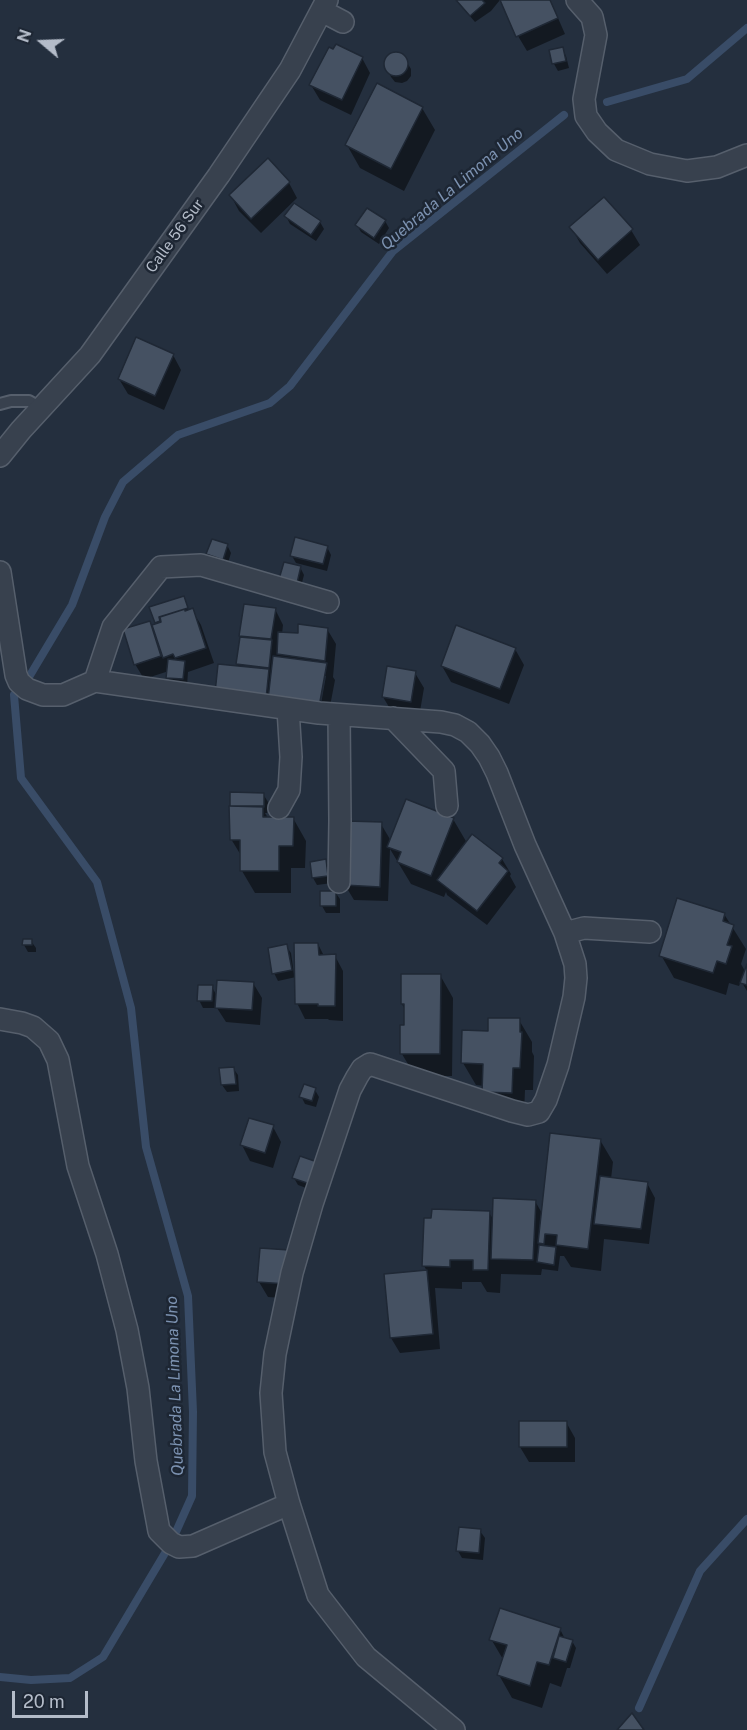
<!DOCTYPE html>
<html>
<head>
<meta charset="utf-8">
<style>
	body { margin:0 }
	#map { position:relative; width:747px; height:1730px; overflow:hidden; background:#242f3e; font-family:"Public Sans",sans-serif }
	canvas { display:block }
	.north { position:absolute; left:12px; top:12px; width:60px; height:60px; -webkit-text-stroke:4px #1d2633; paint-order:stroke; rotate:289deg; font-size:16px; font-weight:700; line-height:24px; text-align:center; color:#b4bcc9 }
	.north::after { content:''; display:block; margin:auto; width:21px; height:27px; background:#b4bcc9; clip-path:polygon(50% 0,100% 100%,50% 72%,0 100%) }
	.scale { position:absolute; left:12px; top:1691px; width:76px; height:27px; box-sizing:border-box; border:3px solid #b4bcc9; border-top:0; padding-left:8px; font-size:18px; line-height:21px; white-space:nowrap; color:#b4bcc9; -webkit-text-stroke:4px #1d2633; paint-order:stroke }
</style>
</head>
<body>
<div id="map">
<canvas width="747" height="1730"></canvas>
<div class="north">N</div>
<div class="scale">20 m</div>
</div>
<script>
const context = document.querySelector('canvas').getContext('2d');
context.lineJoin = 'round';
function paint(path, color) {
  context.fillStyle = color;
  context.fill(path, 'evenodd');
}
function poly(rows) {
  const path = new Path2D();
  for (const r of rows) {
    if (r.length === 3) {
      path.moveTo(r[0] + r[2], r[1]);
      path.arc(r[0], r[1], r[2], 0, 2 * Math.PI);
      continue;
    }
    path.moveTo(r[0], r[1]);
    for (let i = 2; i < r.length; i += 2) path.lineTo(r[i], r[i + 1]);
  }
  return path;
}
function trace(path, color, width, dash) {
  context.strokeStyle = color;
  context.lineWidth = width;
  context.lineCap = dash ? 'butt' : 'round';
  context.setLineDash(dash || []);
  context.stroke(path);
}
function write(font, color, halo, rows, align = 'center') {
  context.font = font + ' "Public Sans",sans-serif';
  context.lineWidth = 5;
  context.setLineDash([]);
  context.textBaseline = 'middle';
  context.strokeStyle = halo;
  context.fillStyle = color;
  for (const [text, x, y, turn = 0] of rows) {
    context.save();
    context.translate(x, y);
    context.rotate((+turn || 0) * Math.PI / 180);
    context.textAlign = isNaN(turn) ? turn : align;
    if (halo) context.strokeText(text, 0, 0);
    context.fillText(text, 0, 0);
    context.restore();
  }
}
const shadow = poly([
	[456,0,500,0,491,11,475,22],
	[502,0,550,0,565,34,527,51,518,36],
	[562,48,566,56,569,68,558,71,554,64,551,51],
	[334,51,362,58,370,73,351,115,320,100,311,85],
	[398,53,403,56,411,69,411,76,407,81,402,83,395,82,391,77,385,63,387,57,392,54],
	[422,108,435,130,404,191,360,168,347,145],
	[289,183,297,198,261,233,239,211,231,196],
	[286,216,320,222,324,229,316,241,290,224],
	[385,221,389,228,379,244,361,232,357,225],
	[571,227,631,230,640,245,607,274,580,243],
	[173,355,181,370,164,410,128,394,119,379],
	[227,545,231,553,227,566,212,561,208,554],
	[327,547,331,555,327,571,296,563,292,556],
	[300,567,304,575,300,590,285,586],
	[183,598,189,611,192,610,201,625,214,663,188,672,187,686,172,685,168,678,169,671,144,679,135,664,152,627,157,625,151,608],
	[245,605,275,609,283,625,282,634,299,635,327,629,336,644,333,677,335,680,327,722,278,714,237,667],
	[323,676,326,676,319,715,316,714],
	[515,649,524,665,509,704,451,682,442,666],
	[415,673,424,688,419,717,392,712,383,697],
	[263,794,268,802,267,813,265,813,268,818,293,818,306,841,305,868,291,868,291,893,255,893,242,871,242,857,231,839],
	[453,819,467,843,472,836,502,859,511,874,510,876,516,887,487,925,447,895,446,892,444,897,411,884,390,849,388,901,354,900,345,885,381,824,391,841],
	[325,861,330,868,332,883,317,885,313,878],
	[335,892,340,899,340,913,326,913,322,906],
	[724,914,746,949,741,964,746,973,747,968,747,991,741,981,739,986,729,983,726,995,674,978,661,955],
	[31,941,36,948,36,952,28,952,24,945],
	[318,944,324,956,335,956,343,971,343,1021,329,1020,328,1019,305,1019,297,1003,296,977,278,981,274,973,286,946,291,953,294,974,296,973],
	[402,975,440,975,453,998,452,1076,415,1076,402,1054,405,1027,405,1010,402,1004],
	[253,983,262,998,260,1025,226,1022,217,1008,203,1008,199,1000,212,987,217,996],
	[519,1020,532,1042,532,1052,534,1056,533,1090,525,1090,524,1115,497,1114,484,1086,476,1085,463,1063],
	[233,1068,238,1075,239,1091,227,1092,222,1085,221,1069],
	[315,1090,319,1097,316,1107,305,1104,301,1096],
	[273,1127,281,1142,273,1168,250,1161,242,1145],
	[600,1140,613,1162,611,1179,647,1183,655,1198,649,1244,604,1239,601,1271,571,1267,564,1256,560,1256,558,1271,542,1269,541,1275,501,1274,500,1293,487,1292,481,1282,462,1282,462,1289,435,1288,440,1349,400,1353,391,1338,427,1271,424,1266,489,1212,494,1221,535,1201,543,1215],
	[322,1165,320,1193,298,1185,294,1178],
	[261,1250,295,1299,268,1297,259,1282],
	[566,1422,575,1438,575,1462,529,1462,520,1447,520,1423],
	[480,1531,485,1538,483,1560,462,1558,458,1551],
	[560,1629,565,1639,572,1641,576,1648,570,1668,567,1668,561,1687,550,1683,542,1708,512,1698,499,1675,504,1661,491,1639]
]);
const stream = poly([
	[607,102,687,79,747,28],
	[26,682,72,605,105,517,123,482,178,435,270,403,290,386,393,251,564,115],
	[0,1677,31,1680,70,1678,103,1657,171,1543,192,1496,193,1412,188,1296,146,1147,131,1008,97,882,21,778,14,695],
	[639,1708,700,1571,747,1519]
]);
const building = poly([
	[456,0,482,0,485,3,470,16,456,0],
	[500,0,550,0,558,18,516,37,500,0],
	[336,44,363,57,342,100,309,85,329,47,333,49,336,44],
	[563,47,566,61,552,64,549,50,563,47],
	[396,64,12],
	[377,83,423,107,391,169,345,145,377,83],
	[268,158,290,182,251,219,229,195,268,158],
	[604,197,633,229,598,260,569,227,604,197],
	[294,203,321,221,311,235,284,216,294,203],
	[367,208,386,220,374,238,355,225,367,208],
	[136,337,174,354,155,396,118,379,136,337],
	[295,537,328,546,323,564,290,556,295,537],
	[212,539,228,544,223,560,206,554,212,539],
	[284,562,301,566,297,583,279,579,284,562],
	[184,596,188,608,159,617,160,621,155,623,149,607,184,596],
	[244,604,276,608,271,639,239,636,244,604],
	[193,608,206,648,175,658,173,654,163,658,152,625,161,622,160,617,185,609,185,611,193,608],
	[150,621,161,656,134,665,123,629,150,621],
	[298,624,328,628,325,661,277,654,278,632,298,633,298,624],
	[456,625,516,648,500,689,441,666,456,625],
	[240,637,272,640,269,668,236,664,240,637],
	[273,656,327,663,319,707,268,699,273,656],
	[168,659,185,661,183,679,166,678,168,659],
	[218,664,269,669,266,699,215,693,218,664],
	[387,666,416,671,411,702,382,697,387,666],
	[230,792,264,793,264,807,230,806,230,792],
	[406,799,454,818,431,876,397,862,401,852,387,847,406,799],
	[229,806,263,806,263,817,294,817,293,846,279,846,279,871,240,871,240,840,230,840,229,806],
	[346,821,382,822,380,887,344,885,346,821],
	[472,834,503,858,499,863,508,871,477,911,437,880,472,834],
	[326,859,328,876,312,878,310,862,326,859],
	[320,891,336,891,336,906,320,906,320,891],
	[677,898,725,913,723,921,734,925,727,945,732,946,726,964,717,961,713,973,659,956,677,898],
	[23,939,32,939,32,945,22,945,23,939],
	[294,943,318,943,319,955,336,954,335,1006,318,1006,318,1004,295,1004,294,943],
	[287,944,292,970,272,974,268,948,287,944],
	[747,964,747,985,740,983,747,964],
	[401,974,441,974,440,1054,400,1054,400,1025,404,1025,404,1004,401,1004,401,974],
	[217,980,254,982,252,1010,215,1008,217,980],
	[198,985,213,985,212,1001,197,1001,198,985],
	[488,1018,520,1018,520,1032,522,1032,520,1068,513,1068,512,1093,482,1092,483,1064,461,1063,462,1030,488,1031,488,1018],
	[234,1067,236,1084,221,1085,219,1068,234,1067],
	[304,1084,316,1088,312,1101,299,1097,304,1084],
	[249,1118,274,1125,265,1153,240,1145,249,1118],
	[550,1133,601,1139,588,1249,556,1245,557,1235,545,1234,544,1244,538,1243,550,1133],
	[300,1156,323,1164,316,1186,292,1178,300,1156],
	[600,1176,648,1182,641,1229,594,1224,600,1176],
	[493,1198,536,1200,533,1260,491,1259,493,1198],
	[432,1209,490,1211,488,1270,473,1270,473,1260,450,1260,450,1267,422,1266,424,1218,431,1218,432,1209],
	[539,1245,556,1247,554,1265,537,1262,539,1245],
	[260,1248,289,1250,287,1284,257,1282,260,1248],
	[427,1270,433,1334,390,1338,384,1274,427,1270],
	[519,1421,567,1421,567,1447,519,1447,519,1421],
	[459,1527,481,1529,479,1553,456,1551,459,1527],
	[500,1608,561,1628,549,1665,537,1662,530,1686,497,1675,507,1645,489,1640,500,1608],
	[559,1636,573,1640,566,1662,553,1658,559,1636],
	[632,1713,644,1730,617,1730,632,1713]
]);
const lane = poly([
	[0,404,11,401,29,401,41,408]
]);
const street = poly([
	[577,0,592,17,596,35,584,99,586,116,597,132,616,150,650,164,687,171,717,167,747,155],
	[322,11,343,22],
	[0,456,21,430,90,355,219,175,290,70,327,0],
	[0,572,16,675,19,682,27,689,43,695,63,695,95,681],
	[328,602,201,565,161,567,113,627,95,681,319,713,441,722,455,725,468,732,480,744,489,757,497,773,525,845,565,933,575,964,576,978,574,997,558,1065,546,1100,539,1112,528,1115,512,1111,370,1064,362,1069,357,1077,350,1090,312,1204,292,1273,275,1354,271,1393,275,1452,289,1504,318,1595,366,1657,454,1730],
	[339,715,340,821,339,882],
	[393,718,444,771,447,806],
	[279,808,289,790,291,757,288,709],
	[565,933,584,928,650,932],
	[0,1019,22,1023,33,1027,49,1041,58,1060,78,1166,107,1254,127,1330,138,1388,146,1461,159,1531,171,1543,179,1547,193,1546,289,1504]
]);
const streetNames = [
	["Calle 56 Sur",175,236,-54]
];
const waterNames = [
	["Quebrada La Limona Uno",452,189,-40],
	["Quebrada La Limona Uno",175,1386,-92]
];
paint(shadow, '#0007');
trace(stream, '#394c67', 8);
paint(building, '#455162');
trace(building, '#1f2835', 1.5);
trace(lane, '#565f6c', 14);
trace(street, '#565f6c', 24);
trace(lane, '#38414e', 10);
trace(street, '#38414e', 21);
write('15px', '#b4bcc9', '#1d2633', streetNames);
write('italic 16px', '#7c92b1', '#1d2633', waterNames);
</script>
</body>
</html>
